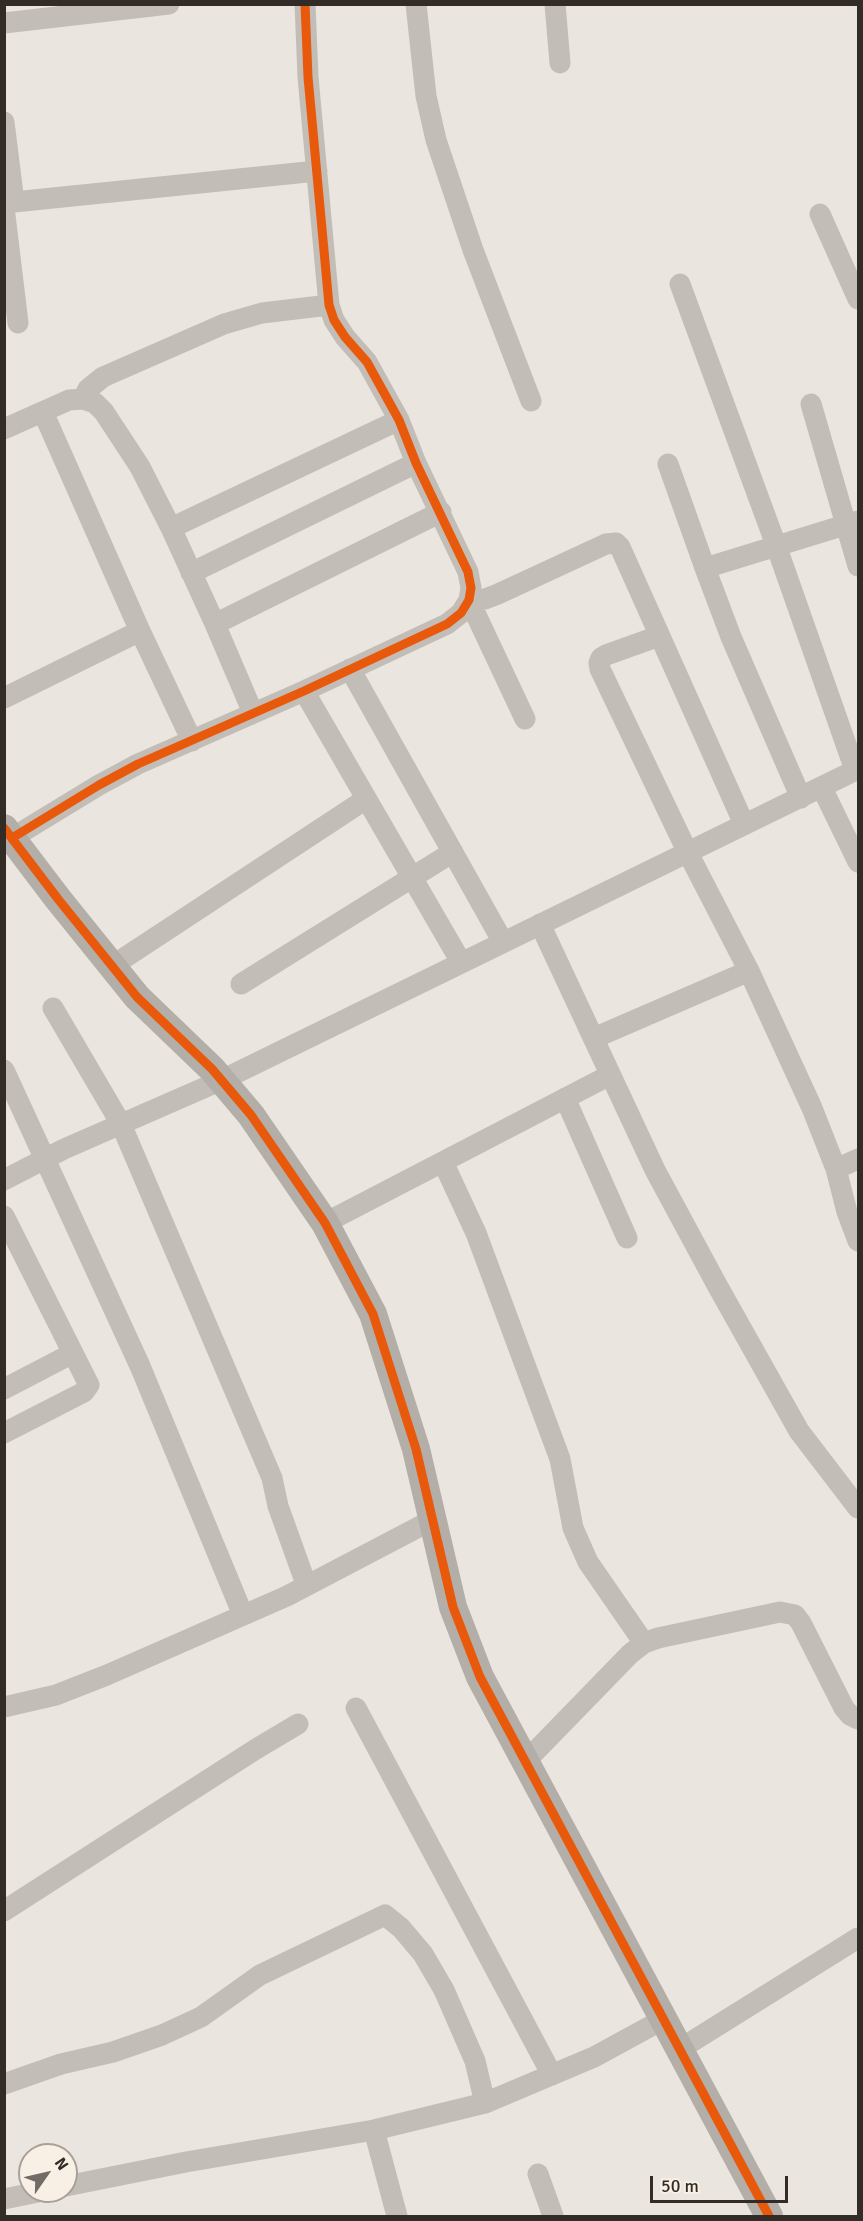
<!DOCTYPE html>
<html>
<head>
<meta charset="utf-8">
<style>
	body { margin:0 }
	#map { position:relative; width:863px; height:2221px; overflow:hidden; background:#eae5de; font-family:Signika,sans-serif }
	canvas { display:block }
	.frame { position:absolute; inset:0; border:6px solid #332b26; pointer-events:none }
	.north { position:absolute; left:18px; top:2143px; width:60px; height:60px; box-sizing:border-box; background:#f8f0e5; border:2px solid #a9a199; border-radius:50%; rotate:56deg; font-size:16px; font-weight:700; line-height:24px; text-align:center; color:#332b26 }
	.north::after { content:''; display:block; margin:auto; width:21px; height:27px; background:#736c66; clip-path:polygon(50% 0,100% 100%,50% 72%,0 100%) }
	.scale { position:absolute; left:650px; top:2176px; width:138px; height:27px; box-sizing:border-box; border:3px solid #332b26; border-top:0; padding-left:8px; font-size:18px; line-height:21px; white-space:nowrap; color:#332b26; -webkit-text-stroke:4px #f8f0e5; paint-order:stroke }
</style>
</head>
<body>
<div id="map">
<canvas width="863" height="2221"></canvas>
<div class="frame"></div>
<div class="north">N</div>
<div class="scale">50 m</div>
</div>
<script>
const context = document.querySelector('canvas').getContext('2d');
context.lineJoin = 'round';
function poly(rows) {
  const path = new Path2D();
  for (const r of rows) {
    path.moveTo(r[0], r[1]);
    for (let i = 2; i < r.length; i += 2) path.lineTo(r[i], r[i + 1]);
  }
  return path;
}
function trace(path, color, width, dash) {
  context.strokeStyle = color;
  context.lineWidth = width;
  context.lineCap = dash ? 'butt' : 'round';
  context.setLineDash(dash || []);
  context.stroke(path);
}
const street = poly([
	[416,4,426,96,436,140,473,250,531,401],
	[555,4,560,63],
	[4,23,169,4],
	[4,122,14,202],
	[4,203,317,171],
	[4,207,18,323],
	[820,214,858,299],
	[680,284,776,545,855,770],
	[83,399,88,389,103,377,224,324,262,313,329,305],
	[811,404,858,566],
	[43,412,140,631,192,741],
	[4,429,69,400,83,399,95,403,104,412,140,467,171,528,215,624,253,713],
	[668,464,705,568],
	[171,528,399,420],
	[191,573,416,463],
	[215,624,441,512],
	[659,636,606,655,601,658,599,663,600,669,687,851,749,971,812,1108,836,1169,847,1212,858,1241],
	[350,669,503,942],
	[304,691,461,962],
	[4,698,140,631],
	[525,719,469,600,485,599,498,594,606,544,616,543,620,547,744,824],
	[822,788,858,862],
	[801,798,731,637,705,568,858,521],
	[12,838,99,785,138,764,304,691,447,624,461,613,469,600,471,588,468,572,416,463,399,420,367,362,345,337,334,320,329,305,308,77,305,4],
	[540,924,655,1170,717,1285,799,1431,858,1508],
	[112,966,366,799],
	[241,984,453,852],
	[53,1008,121,1124,272,1478,278,1506,306,1584],
	[594,1038,749,971],
	[4,1070,140,1366,243,1615],
	[565,1098,627,1238],
	[443,1162,476,1233,560,1459,573,1528,588,1562,644,1643],
	[836,1169,858,1159],
	[4,1180,64,1149,222,1080,858,769],
	[4,1216,89,1385,84,1392,4,1433],
	[325,1223,610,1075],
	[4,1389,73,1353],
	[4,1707,56,1695,107,1675,287,1596,432,1520],
	[356,1708,552,2075],
	[526,1761,630,1654,644,1643,658,1638,780,1612,795,1615,801,1623,844,1708,850,1715,858,1719],
	[4,1911,256,1749,298,1724],
	[680,2049,858,1938],
	[4,2084,61,2064,113,2052,162,2035,201,2017,260,1975,385,1915,401,1928,423,1954,444,1990,475,2061,485,2103],
	[374,2130,397,2216],
	[538,2174,553,2216],
	[66,2186,186,2162,374,2130,485,2103,594,2057,662,2020],
	[4,2199,43,2191]
]);
const secondary = poly([
	[4,828,58,899,137,997,212,1069,251,1115,325,1223,373,1314,416,1449,453,1607,480,1677,769,2216]
]);
const cycleway = poly([
	[4,828,58,899,137,997,212,1069,251,1115,325,1223,373,1314,416,1449,453,1607,480,1677,769,2216],
	[12,838,99,785,138,764,304,691,447,624,461,613,469,600,471,588,468,572,416,463,399,420,367,362,345,337,334,320,329,305,308,77,305,4]
]);
trace(street, '#c3bdb8', 21);
trace(secondary, '#b4aea8', 28);
trace(cycleway, '#e8590c', 9);
</script>
</body>
</html>
